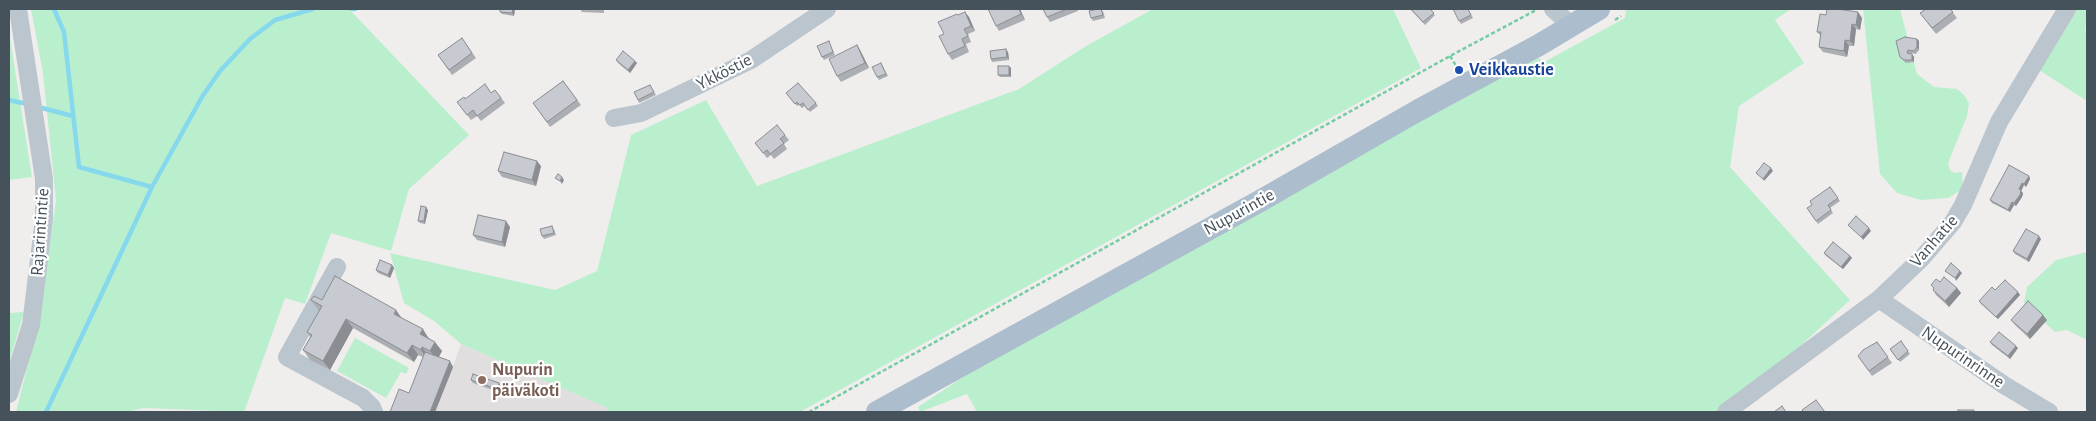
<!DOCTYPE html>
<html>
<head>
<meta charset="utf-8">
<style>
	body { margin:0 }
	#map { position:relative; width:2096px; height:421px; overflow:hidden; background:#f0eded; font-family:"Alegreya Sans",sans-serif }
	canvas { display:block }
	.frame { position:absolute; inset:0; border:10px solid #45515b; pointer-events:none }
</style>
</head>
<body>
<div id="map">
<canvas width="2096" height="421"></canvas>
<div class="frame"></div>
</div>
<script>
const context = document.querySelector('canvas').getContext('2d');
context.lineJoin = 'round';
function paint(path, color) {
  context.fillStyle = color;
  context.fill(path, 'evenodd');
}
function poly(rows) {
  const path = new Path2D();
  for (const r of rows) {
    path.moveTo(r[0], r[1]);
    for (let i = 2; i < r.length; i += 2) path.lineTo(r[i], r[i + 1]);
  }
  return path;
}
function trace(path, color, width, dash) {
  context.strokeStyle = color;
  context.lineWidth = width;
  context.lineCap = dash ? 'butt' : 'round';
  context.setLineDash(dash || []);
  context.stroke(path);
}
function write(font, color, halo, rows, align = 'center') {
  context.font = font + ' "Alegreya Sans",sans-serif';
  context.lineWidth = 4.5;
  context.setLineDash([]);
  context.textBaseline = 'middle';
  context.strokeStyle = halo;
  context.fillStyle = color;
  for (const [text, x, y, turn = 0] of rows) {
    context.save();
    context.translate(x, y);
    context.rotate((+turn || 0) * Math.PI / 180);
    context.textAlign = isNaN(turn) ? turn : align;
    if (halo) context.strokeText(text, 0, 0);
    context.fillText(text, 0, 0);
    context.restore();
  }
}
const education = poly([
	[461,344,609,408,605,412,396,412,453,366]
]);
const green = poly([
	[31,9,349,9,469,135,409,189,391,251,331,233,305,304,285,298,244,412,144,408,126,412,16,412,38,324,56,201,43,73],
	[1153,9,1393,9,1421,68,800,412,605,412,608,408,461,344,434,321,404,303,390,253,555,290,597,271,631,135,706,100,757,186,1019,89,1086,46],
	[1626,9,1791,9,1775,20,1804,63,1739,106,1730,167,1850,300,1770,374,1716,412,977,412,967,394,920,412,918,407,999,353,1396,132,1539,58,1544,62,1625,18],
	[1863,9,1900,9,1917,74,1934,87,1957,89,1964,95,1969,103,1967,116,1948,163,1950,170,1954,173,1962,172,1963,189,1948,198,1921,200,1897,193,1880,174],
	[2076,9,2087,9,2085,32,2087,36,2087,101,2039,70],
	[9,32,32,177,9,180],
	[2087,252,2087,340,2067,330,2055,332,2024,303,2027,287,2056,260],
	[24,312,9,363,9,313],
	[355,338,409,368,406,374,401,372,386,398,337,371]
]);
const stream = poly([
	[54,9,64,32,79,167,152,187],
	[352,9,355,9],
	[9,100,27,104],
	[42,108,73,116],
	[46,412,152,187,202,97,220,71,250,39,275,20,313,9]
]);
const path = poly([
	[1615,20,1621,16],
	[1450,56,1458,69],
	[809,412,1450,56,1538,9]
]);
const minor = poly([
	[1553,9,1571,25],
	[614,118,641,113,751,60,827,9],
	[337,267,287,357,363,398,372,407,374,412],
	[1879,299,2004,385,2049,412],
	[9,394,31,325,44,218,44,179,18,9],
	[1726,412,1879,299,1922,258,1953,222,1963,205,1999,122,2067,9]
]);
const major = poly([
	[877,412,1260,201,1417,111,1539,45,1599,9]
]);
const wall = poly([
	[500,9,515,9,514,16,502,14,500,12],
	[580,9,604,9,604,13,582,12],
	[1020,9,1025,20,999,31,996,26],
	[1043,9,1077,9,1078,11,1050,22,1047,17],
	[1410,9,1430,9,1435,15,1425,25],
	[1453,9,1468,9,1473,18,1461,24],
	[1950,9,1957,18,1936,34,1920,13],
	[1103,11,1105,18,1093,21,1091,18],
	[1858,12,1862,18,1860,30,1856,29,1854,46,1849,46,1847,57,1823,52,1819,47,1821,36,1817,32,1826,15],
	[958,15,969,17,975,31,968,34,971,42,966,44,969,52,952,60,948,54,944,34],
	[462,38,476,58,452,75,438,55],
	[1917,39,1919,41,1919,50,1916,54,1910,53,1912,54,1914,57,1914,62,1906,63,1900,57],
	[830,44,835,55,824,60,822,57],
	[857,45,860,50,869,68,841,82,837,76],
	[1008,52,1009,60,992,62,991,59],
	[616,60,637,63,630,73,618,63],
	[881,63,888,76,879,80,877,77],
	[1011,68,1011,77,1000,77,998,75],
	[563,81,581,105,550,127,533,103],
	[650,85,656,95,639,103,638,100],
	[495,90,505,103,481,121,477,116,471,120,457,102,465,99,491,93],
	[786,93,816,103,818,106,810,112,805,106,802,108,799,105,797,106],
	[785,135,789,140,784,144,787,149,774,159,771,155,767,158,755,143],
	[541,166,536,186,502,177,498,171],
	[2029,176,2030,179,2026,187,2024,185,2021,191,2023,193,2022,197,2016,206,2014,205,2010,212,1992,203,1990,200],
	[1830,187,1840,201,1830,208,1833,213,1818,224,1807,208,1812,205],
	[428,210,425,224,420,223,418,221],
	[510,227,505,247,477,240,473,235],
	[554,229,556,235,544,239,542,236],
	[2041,239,2029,262,2015,254,2013,251],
	[1824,253,1850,256,1852,258,1843,269,1826,256],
	[392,265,394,268,390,278,378,273,376,270],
	[1940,282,1957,288,1961,293,1949,307,1936,295,1933,290,1934,289,1931,285],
	[1995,290,2018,292,2020,295,1998,319,1981,304,1979,301],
	[311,300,322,300,402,318,429,338,442,351,439,357,453,367,435,412,390,412,409,393,423,357,418,355,414,362,353,328,330,370,310,360,303,350,310,337,307,332,319,311],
	[2011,320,2047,320,2030,339,2015,325],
	[1901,341,1910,354,1900,362,1890,349],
	[1877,342,1892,363,1872,376,1858,356],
	[1990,342,2018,348,2010,359,1992,345],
	[471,380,501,386,498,392,473,383]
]);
const shadedWall = poly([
	[513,9,515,9,514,16,512,13],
	[1019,9,1020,9,1025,20,1021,14],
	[965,12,969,17,975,31,971,26],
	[1858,12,1862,18,1860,30,1856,25],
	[1852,24,1856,29,1854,46,1850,41],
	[1917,39,1919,41,1919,50,1917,47],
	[1845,40,1849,46,1847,57,1844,51],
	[857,45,860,50,869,68,865,63],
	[1006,49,1008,52,1009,60,1007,57],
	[1912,54,1914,57,1914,62,1912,60],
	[635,61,637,63,630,73,628,70],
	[1009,66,1011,68,1011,77,1009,75],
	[537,161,541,166,536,186,532,180],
	[1771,168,1773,171,1764,181,1763,179],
	[2029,176,2030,179,2026,187,2024,184],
	[562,177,564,180,562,184,560,181],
	[2022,183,2024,185,2021,191,2023,193,2022,197,2016,206,2014,203,2019,189],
	[2012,202,2014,205,2010,212,2008,210],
	[426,207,428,210,425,224,424,221],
	[506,221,510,227,505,247,502,242],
	[1869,228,1871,231,1863,240,1861,237],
	[2039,236,2041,239,2029,262,2027,259],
	[1850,256,1852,258,1843,269,1841,267],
	[392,265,394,268,390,278,388,275],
	[1960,271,1962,273,1956,281,1955,278],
	[1957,288,1961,293,1949,307,1945,301],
	[2018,292,2020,295,1998,319,1996,317],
	[396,310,403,320,394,314],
	[2043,315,2047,320,2030,339,2027,334],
	[346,319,353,328,330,370,323,361],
	[423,329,429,339,420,334],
	[435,342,442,351,437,360,430,351],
	[412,345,418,355,414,362,407,353],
	[2016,346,2018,348,2010,359,2008,356],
	[422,347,429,357,428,360,421,350],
	[450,361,453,367,435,412,430,412],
	[499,383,501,386,498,392,497,389]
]);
const building = poly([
	[500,9,513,9,512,13,500,12,500,9],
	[988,9,1019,9,1021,14,996,26,988,9],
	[1043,9,1067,9,1047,17,1043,9],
	[1098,9,1101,9,1103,15,1091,18,1089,11,1098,9],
	[1411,9,1430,9,1434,13,1423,22,1411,9],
	[1453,9,1468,9,1471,15,1459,21,1453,9],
	[1827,9,1837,9,1858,12,1856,25,1852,24,1850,41,1845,40,1844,51,1819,47,1821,32,1817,32,1820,14,1826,15,1827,9],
	[1926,9,1950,9,1953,12,1932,28,1920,13,1926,9],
	[965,12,971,26,964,29,968,36,962,39,965,46,948,54,939,36,944,34,938,22,957,14,958,15,965,12],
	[1905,37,1917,39,1917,47,1914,51,1908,50,1907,53,1912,54,1912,60,1904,60,1900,57,1896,41,1905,37],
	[462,38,472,53,449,70,438,55,462,38],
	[829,41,833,52,822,57,817,46,829,41],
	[857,45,865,63,837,76,829,59,857,45],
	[1006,49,1007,57,991,59,990,51,1006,49],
	[623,51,635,61,628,70,616,60,623,51],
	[881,63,886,74,877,77,872,67,881,63],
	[998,66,1009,66,1009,75,998,75,998,66],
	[563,81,577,100,547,122,533,103,563,81],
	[798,83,816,103,808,110,803,103,800,105,797,102,795,104,786,93,798,83],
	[485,84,491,93,495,90,501,98,477,116,473,110,467,115,457,102,464,97,465,99,485,84],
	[650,85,654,92,638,100,634,92,650,85],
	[777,125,785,135,780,139,784,143,770,154,767,150,763,153,755,143,777,125],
	[504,152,537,161,532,180,498,171,504,152],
	[1764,163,1771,168,1763,179,1756,173,1764,163],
	[2009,165,2029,176,2024,184,2022,183,2019,189,2021,190,2020,195,2014,203,2012,202,2008,210,1990,200,2009,165],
	[558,174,562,177,560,181,555,178,558,174],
	[1830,187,1838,198,1828,205,1831,210,1816,221,1807,208,1812,205,1810,201,1830,187],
	[421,206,426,207,424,221,418,221,421,206],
	[478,215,506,221,502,242,473,235,478,215],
	[1856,216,1869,228,1861,237,1848,225,1856,216],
	[552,226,554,233,542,236,540,229,552,226],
	[2026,229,2039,236,2027,259,2013,251,2026,229],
	[1833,242,1850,256,1841,267,1824,253,1833,242],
	[380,260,392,265,388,275,376,270,380,260],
	[1951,263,1960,271,1955,278,1945,271,1951,263],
	[335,276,396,310,394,314,423,329,420,334,435,342,430,351,422,347,421,350,412,345,407,353,346,319,323,361,303,350,312,335,307,332,322,306,311,300,314,296,322,300,335,276],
	[1944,277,1957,288,1945,301,1933,290,1934,288,1931,285,1936,279,1940,282,1944,277],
	[2005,280,2018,292,1996,317,1979,301,1992,287,1995,290,2005,280],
	[2028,301,2043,315,2027,334,2011,320,2028,301],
	[1999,332,2016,346,2008,356,1990,342,1999,332],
	[1901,341,1908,351,1898,360,1890,349,1901,341],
	[1877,342,1888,357,1869,371,1858,356,1863,350,1877,342],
	[425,352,450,361,430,412,390,412,399,389,409,393,425,352],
	[473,374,499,383,497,389,471,380,473,374],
	[1816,400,1825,412,1804,412,1802,410,1816,400],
	[1782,406,1786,412,1774,412,1782,406],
	[1958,410,1974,410,1974,412,1958,412,1958,410]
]);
const markers = [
	[1459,70,5,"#1a4fb4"],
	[482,380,5,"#8d6e63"]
];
const transitNames = [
	["Veikkaustie",1469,70]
];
const streetNames = [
	["Ykköstie",724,72,-27],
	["Nupurintie",1239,212,-29],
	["Rajarintintie",40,232,-86],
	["Vanhatie",1934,241,-49],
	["Nupurinrinne",1963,357,34]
];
const educationNames = [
	["Nupurin",492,370],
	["päiväkoti",492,391]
];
paint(education, '#e1dedf');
paint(green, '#baefce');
trace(stream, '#86d8ed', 4.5);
trace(path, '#72cda0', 2.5, [4, 2.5]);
trace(minor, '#bbc5cd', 18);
trace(major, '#acbdcd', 22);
paint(wall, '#abaeb3');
paint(shadedWall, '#8b8d92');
paint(building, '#c7cad0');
trace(building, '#8b8d92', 1);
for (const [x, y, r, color] of markers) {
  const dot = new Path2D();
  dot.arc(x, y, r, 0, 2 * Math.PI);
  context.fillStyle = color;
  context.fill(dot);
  trace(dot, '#fff', 2);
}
write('bold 18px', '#164399', '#fff', transitNames, 'left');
write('18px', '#45515b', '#fff', streetNames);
write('bold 18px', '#785e54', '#fff', educationNames, 'left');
</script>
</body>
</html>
